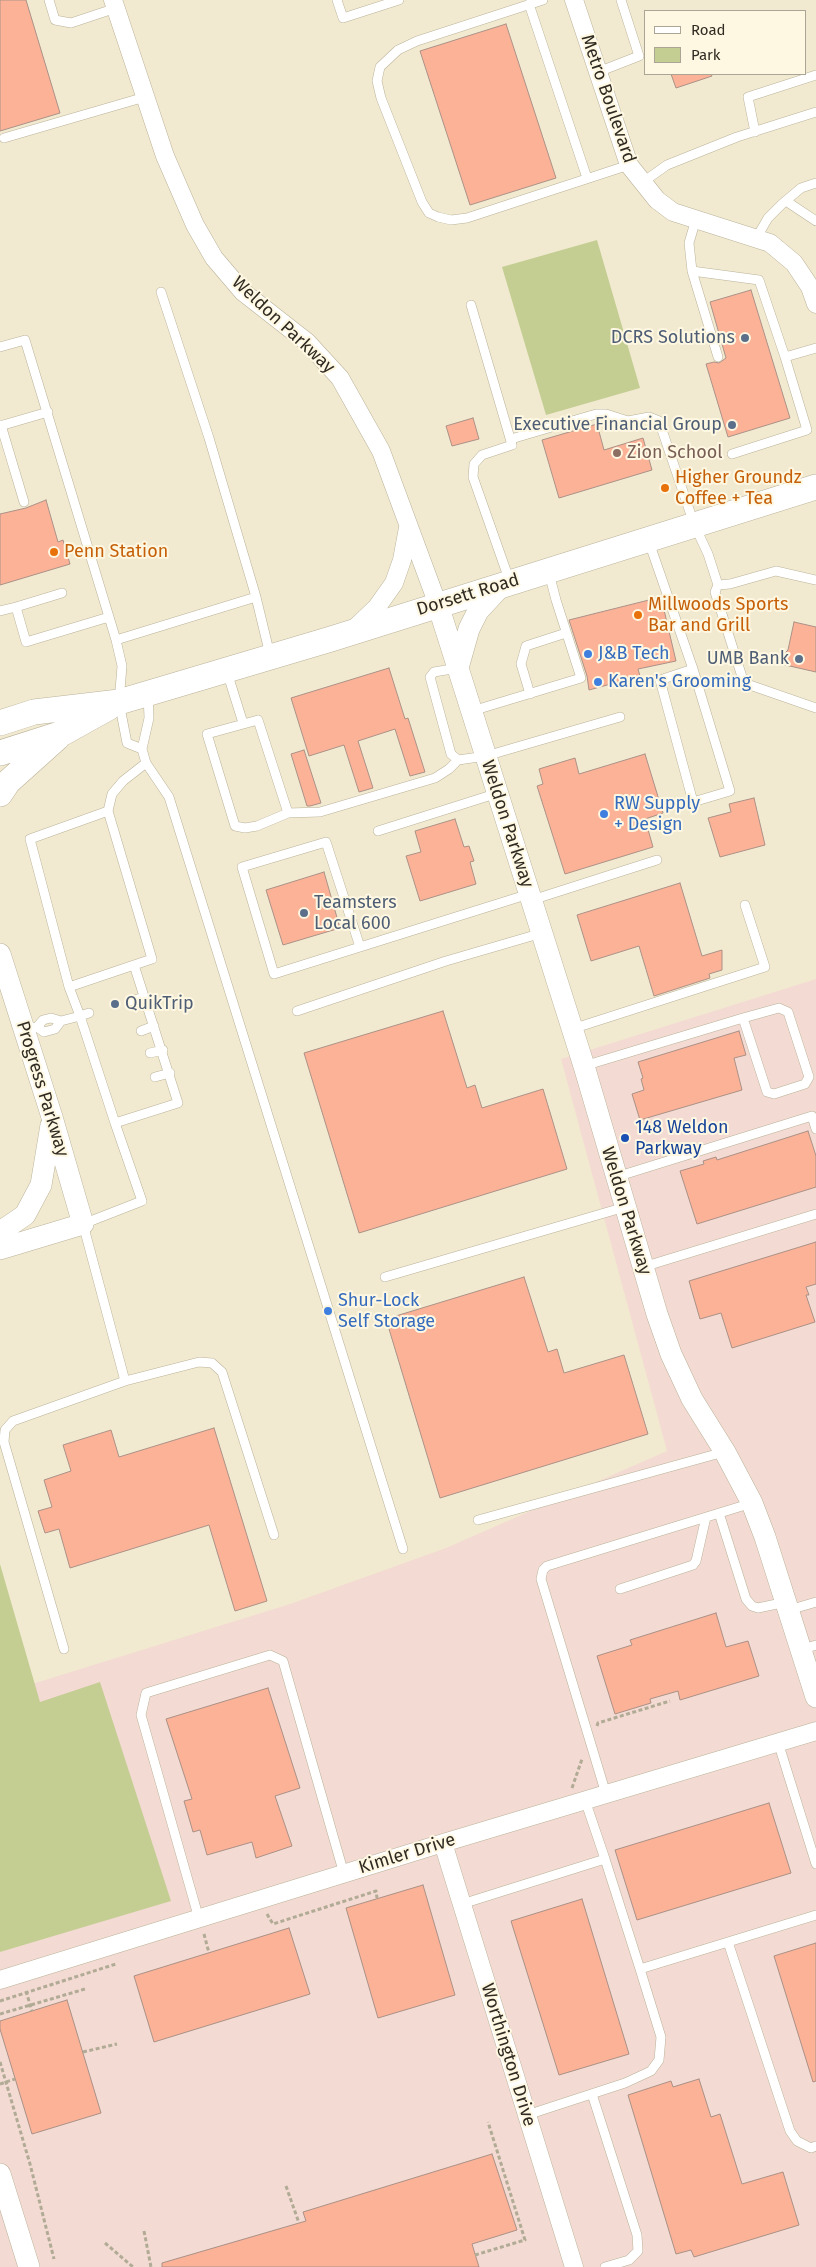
<!DOCTYPE html>
<html>
<head>
<meta charset="utf-8">
<style>
	body { margin:0 }
	#map { position:relative; width:816px; height:2267px; overflow:hidden; background:#f2ead0; font-family:"Fira Sans",sans-serif }
	canvas { display:block }
	.legend { position:absolute; left:644px; top:10px; width:162px; height:65px; box-sizing:border-box; background:#fef7e2; border:1px solid #aba595; margin:0; padding:6px 9px; list-style:none; font-size:15px; color:#2f2b22 }
	.legend li { display:flex; align-items:center; gap:10px; height:25px }
	.legend b { width:25px; border:1px solid #aba595 }
</style>
</head>
<body>
<div id="map">
<canvas width="816" height="2267"></canvas>
<ul class="legend">
<li><b style="height:6px;background:#fff"></b>Road</li>
<li><b style="height:14px;background:#c4ce93"></b>Park</li>
</ul>
</div>
<script>
const context = document.querySelector('canvas').getContext('2d');
context.lineJoin = 'round';
function paint(path, color) {
  context.fillStyle = color;
  context.fill(path, 'evenodd');
}
function poly(rows) {
  const path = new Path2D();
  for (const r of rows) {
    path.moveTo(r[0], r[1]);
    for (let i = 2; i < r.length; i += 2) path.lineTo(r[i], r[i + 1]);
  }
  return path;
}
function trace(path, color, width, dash) {
  context.strokeStyle = color;
  context.lineWidth = width;
  context.lineCap = dash ? 'butt' : 'round';
  context.setLineDash(dash || []);
  context.stroke(path);
}
function write(font, color, halo, rows, align = 'center') {
  context.font = font + ' "Fira Sans",sans-serif';
  context.lineWidth = 4;
  context.setLineDash([]);
  context.textBaseline = 'middle';
  context.strokeStyle = halo;
  context.fillStyle = color;
  for (const [text, x, y, turn = 0] of rows) {
    context.save();
    context.translate(x, y);
    context.rotate((+turn || 0) * Math.PI / 180);
    context.textAlign = isNaN(turn) ? turn : align;
    if (halo) context.strokeText(text, 0, 0);
    context.fillText(text, 0, 0);
    context.restore();
  }
}
const commercial = poly([
	[816,979,816,2267,0,2267,0,1694,290,1604,446,1548,667,1451,561,1059]
]);
const green = poly([
	[597,240,640,388,546,415,502,267],
	[0,1564,40,1702,100,1682,171,1901,0,1952]
]);
const building = poly([
	[0,0,26,0,60,113,0,131,0,0],
	[506,24,556,178,470,205,420,51,506,24],
	[671,74,711,74,712,76,676,88,671,74],
	[751,290,790,418,728,437,706,364,714,362,719,363,726,358,710,302,751,290],
	[473,418,479,439,452,446,446,426,473,418],
	[597,424,604,450,643,438,652,470,559,498,542,440,597,424],
	[46,500,58,542,63,540,70,564,0,585,0,514,26,508,46,500],
	[661,597,676,661,638,669,640,676,589,690,587,676,569,620,661,597],
	[794,622,816,627,816,672,781,664,783,655,788,650,794,622],
	[389,668,405,719,408,718,425,772,410,776,395,729,358,741,373,788,359,792,344,745,309,756,291,698,389,668],
	[304,750,321,803,310,806,307,806,291,754,304,750],
	[645,754,663,813,645,819,653,847,565,874,537,786,543,784,539,769,575,758,579,774,645,754],
	[754,798,765,845,720,857,708,818,731,812,729,804,754,798],
	[455,819,464,847,469,846,474,861,470,862,476,884,420,901,406,856,421,852,415,831,455,819],
	[324,872,340,928,283,945,266,890,324,872],
	[680,883,702,956,722,950,722,970,709,974,710,978,654,996,639,946,591,961,577,915,680,883],
	[443,1011,467,1088,475,1085,482,1108,543,1089,567,1169,359,1233,304,1053,443,1011],
	[739,1031,746,1055,734,1058,742,1090,640,1120,632,1094,644,1090,641,1079,643,1078,638,1062,739,1031],
	[808,1131,816,1156,816,1187,697,1224,680,1171,704,1164,703,1161,716,1157,717,1160,808,1131],
	[816,1242,816,1284,806,1287,809,1295,806,1295,815,1322,732,1348,721,1313,700,1319,689,1281,816,1242],
	[524,1277,548,1352,557,1349,564,1373,624,1355,648,1434,440,1498,386,1319,524,1277],
	[214,1428,267,1601,235,1611,209,1525,70,1568,59,1529,45,1533,38,1511,52,1507,44,1480,71,1471,63,1445,111,1430,119,1457,214,1428],
	[716,1613,726,1647,748,1641,759,1676,680,1700,678,1691,650,1699,651,1703,615,1714,597,1656,632,1645,630,1640,716,1613],
	[268,1688,300,1788,275,1796,292,1846,256,1858,252,1842,207,1855,200,1830,193,1832,184,1801,192,1799,166,1719,268,1688],
	[769,1803,791,1873,637,1920,615,1850,769,1803],
	[423,1885,455,1995,378,2018,346,1908,423,1885],
	[582,1899,629,2054,559,2075,511,1921,582,1899],
	[289,1928,310,1994,154,2042,134,1976,289,1928],
	[816,1943,816,2081,813,2082,774,1956,816,1943],
	[67,2000,101,2113,32,2134,0,2029,0,2021,67,2000],
	[699,2079,711,2117,720,2114,742,2184,783,2172,799,2225,694,2257,691,2250,676,2254,628,2095,671,2081,673,2087,699,2079],
	[492,2154,517,2230,472,2244,479,2267,162,2267,162,2263,306,2221,303,2212,492,2154]
]);
const path = poly([
	[597,1726,598,1723,670,1701],
	[572,1788,582,1759],
	[267,1914,273,1924,376,1891,377,1898],
	[204,1934,209,1953],
	[26,1991,32,2011],
	[0,2001,116,1964],
	[0,2014,85,1989],
	[83,2052,117,2044],
	[0,2062,30,2164,54,2259],
	[0,2084,15,2079],
	[286,2186,299,2223],
	[144,2231,151,2267],
	[105,2243,133,2267],
	[475,2255,525,2240,488,2122]
]);
const service = poly([
	[49,0,55,20,71,23,116,8],
	[337,0,343,18,399,0],
	[543,0,417,41,398,50,380,67,377,81,381,98,422,202,429,213,438,217,451,220,467,218,629,165],
	[529,4,587,178],
	[598,72,639,56,621,0],
	[755,132,748,97,816,75],
	[4,138,145,97],
	[643,182,667,165,737,137,816,112],
	[786,201,816,221],
	[696,219,689,243,692,271,759,280,785,357],
	[757,237,768,218,782,204,801,188,816,183],
	[692,271,718,357],
	[471,305,512,445,482,455,474,464,473,477,510,582],
	[0,347,25,340,116,640,122,666,119,702,127,743,142,749],
	[1,425,24,502],
	[0,426,48,412],
	[511,439,596,414,606,414,628,421,649,417,659,421,694,524,708,554,718,585,715,592,744,683,816,708],
	[732,454,807,430,785,357,816,348],
	[649,542,693,669,730,791,693,802,660,680,693,669],
	[718,585,730,584,776,571,816,580],
	[62,593,16,607,26,642,109,617],
	[256,597,270,655],
	[0,611,16,607],
	[116,640,256,597,209,438,161,292],
	[458,668,434,672,430,677,451,754,458,760,486,756,620,717],
	[227,672,243,723],
	[530,694,521,664,526,646,566,633],
	[472,711,581,678,556,600,549,573],
	[258,720,288,813,257,826,245,828,235,826,207,734,258,720],
	[146,763,169,797,403,1549],
	[108,811,152,959,134,965],
	[288,813,320,812,435,778,449,769,458,760],
	[378,831,498,793],
	[532,900,657,860],
	[360,947,326,842,242,867,274,974,360,947,529,894],
	[131,1001,144,997],
	[297,1011,446,961,542,933],
	[89,1013,80,1016,115,1123],
	[37,1027,44,1032,55,1029,61,1021],
	[572,1029,765,967,745,905],
	[24,1030,37,1027,43,1020,51,1018,61,1021,80,1016,69,987],
	[141,1031,154,1026],
	[150,1053,163,1050],
	[584,1066,597,1062,743,1018,779,1008,788,1012,809,1077,805,1084,774,1094,767,1092,743,1018],
	[155,1077,170,1073],
	[616,1177,812,1116,816,1129],
	[643,1267,816,1214],
	[385,1277,625,1207],
	[125,1381,83,1224,142,1201,115,1123,178,1103,134,965,69,987,30,839,108,811,112,794,123,781,146,763,142,749,149,718,148,694],
	[719,1513,746,1599,752,1606,758,1608,786,1602],
	[478,1520,724,1452],
	[620,1589,693,1565,696,1561,706,1517],
	[789,1610,816,1602],
	[64,1649,4,1442,5,1430,13,1421,125,1381,199,1362,212,1363,222,1372,274,1535],
	[801,1650,816,1645],
	[778,1742,816,1864],
	[606,1794,541,1579,543,1570,547,1566,752,1503],
	[585,1800,605,1859],
	[462,1904,605,1859,640,1969],
	[199,1919,141,1715,146,1693,270,1655,283,1661,344,1874],
	[728,1942,790,2131,797,2141,811,2148,816,2146],
	[592,2094,637,2235,638,2251,629,2260,605,2267],
	[527,2115,625,2083,651,2071,659,2060,661,2037,640,1969,816,1915]
]);
const minor = poly([
	[113,0,165,156,195,225,214,258,243,292,307,342,340,378,381,451,438,605],
	[574,0,629,165,657,200,673,212,770,243,794,263,810,287,816,304],
	[354,629,377,607,394,583,402,560,408,528],
	[443,1843,574,2267],
	[0,1980,443,1843,816,1731]
]);
const tertiary = poly([
	[438,605,584,1066,657,1314,671,1354,692,1399,725,1452,752,1503,765,1537,816,1697],
	[458,668,469,629,478,611,503,584],
	[0,954,52,1117,83,1224],
	[0,1232,25,1215,41,1185,51,1125],
	[0,1249,83,1224],
	[0,2174,29,2267]
]);
const secondary = poly([
	[0,723,34,712,119,702,331,639,816,487],
	[0,753,63,733,108,708],
	[0,794,8,782,57,738]
]);
const markers = [
	[745,338,5,"#5c6f8a"],
	[732,425,5,"#5c6f8a"],
	[617,453,5,"#8d6e63"],
	[665,488,5,"#e8710a"],
	[54,552,5,"#e8710a"],
	[638,615,5,"#e8710a"],
	[588,654,5,"#3f7fe0"],
	[799,659,5,"#5c6f8a"],
	[598,682,5,"#3f7fe0"],
	[604,814,5,"#3f7fe0"],
	[304,913,5,"#5c6f8a"],
	[115,1004,5,"#5c6f8a"],
	[625,1138,5,"#1a4fb4"],
	[328,1311,5,"#3f7fe0"]
];
const streetNames = [
	["Metro Boulevard",608,99,71],
	["Weldon Parkway",283,325,43],
	["Dorsett Road",468,595,-17],
	["Weldon Parkway",507,824,72],
	["Progress Parkway",42,1089,73],
	["Weldon Parkway",626,1211,73],
	["Kimler Drive",407,1854,-17],
	["Worthington Drive",508,2055,73]
];
const serviceNames = [
	["DCRS Solutions",735,338],
	["Executive Financial Group",722,425],
	["UMB Bank",789,659],
	["Teamsters",314,903,"left"],
	["Local 600",314,924,"left"],
	["QuikTrip",125,1004,"left"]
];
const educationNames = [
	["Zion School",627,453]
];
const foodNames = [
	["Higher Groundz",675,478],
	["Coffee + Tea",675,499],
	["Penn Station",64,552],
	["Millwoods Sports",648,605],
	["Bar and Grill",648,626]
];
const shopNames = [
	["J&B Tech",598,654],
	["Karen's Grooming",608,682],
	["RW Supply",614,804],
	["+ Design",614,825],
	["Shur-Lock",338,1301],
	["Self Storage",338,1322]
];
const transitNames = [
	["148 Weldon",635,1128],
	["Parkway",635,1149]
];
paint(commercial, '#f3dad2');
paint(green, '#c4ce93');
paint(building, '#fcb296');
trace(building, '#ab9187', 1);
trace(service, '#bab299', 10);
trace(minor, '#bab299', 19);
trace(tertiary, '#bab299', 22);
trace(secondary, '#bab299', 26);
trace(path, '#b1ab96', 3, [4, 2.5]);
trace(service, '#fff', 9);
trace(minor, '#fff', 18);
trace(tertiary, '#fff', 21);
trace(secondary, '#fff', 25);
for (const [x, y, r, color] of markers) {
  const dot = new Path2D();
  dot.arc(x, y, r, 0, 2 * Math.PI);
  context.fillStyle = color;
  context.fill(dot);
  trace(dot, '#fef7e2', 2);
}
write('18px', '#2f2b22', '#fef7e2', streetNames);
write('18px', '#4e5e75', '#fef7e2', serviceNames, 'right');
write('18px', '#785e54', '#fef7e2', educationNames, 'left');
write('18px', '#c56008', '#fef7e2', foodNames, 'left');
write('18px', '#366cbe', '#fef7e2', shopNames, 'left');
write('18px', '#164399', '#fef7e2', transitNames, 'left');
</script>
</body>
</html>
